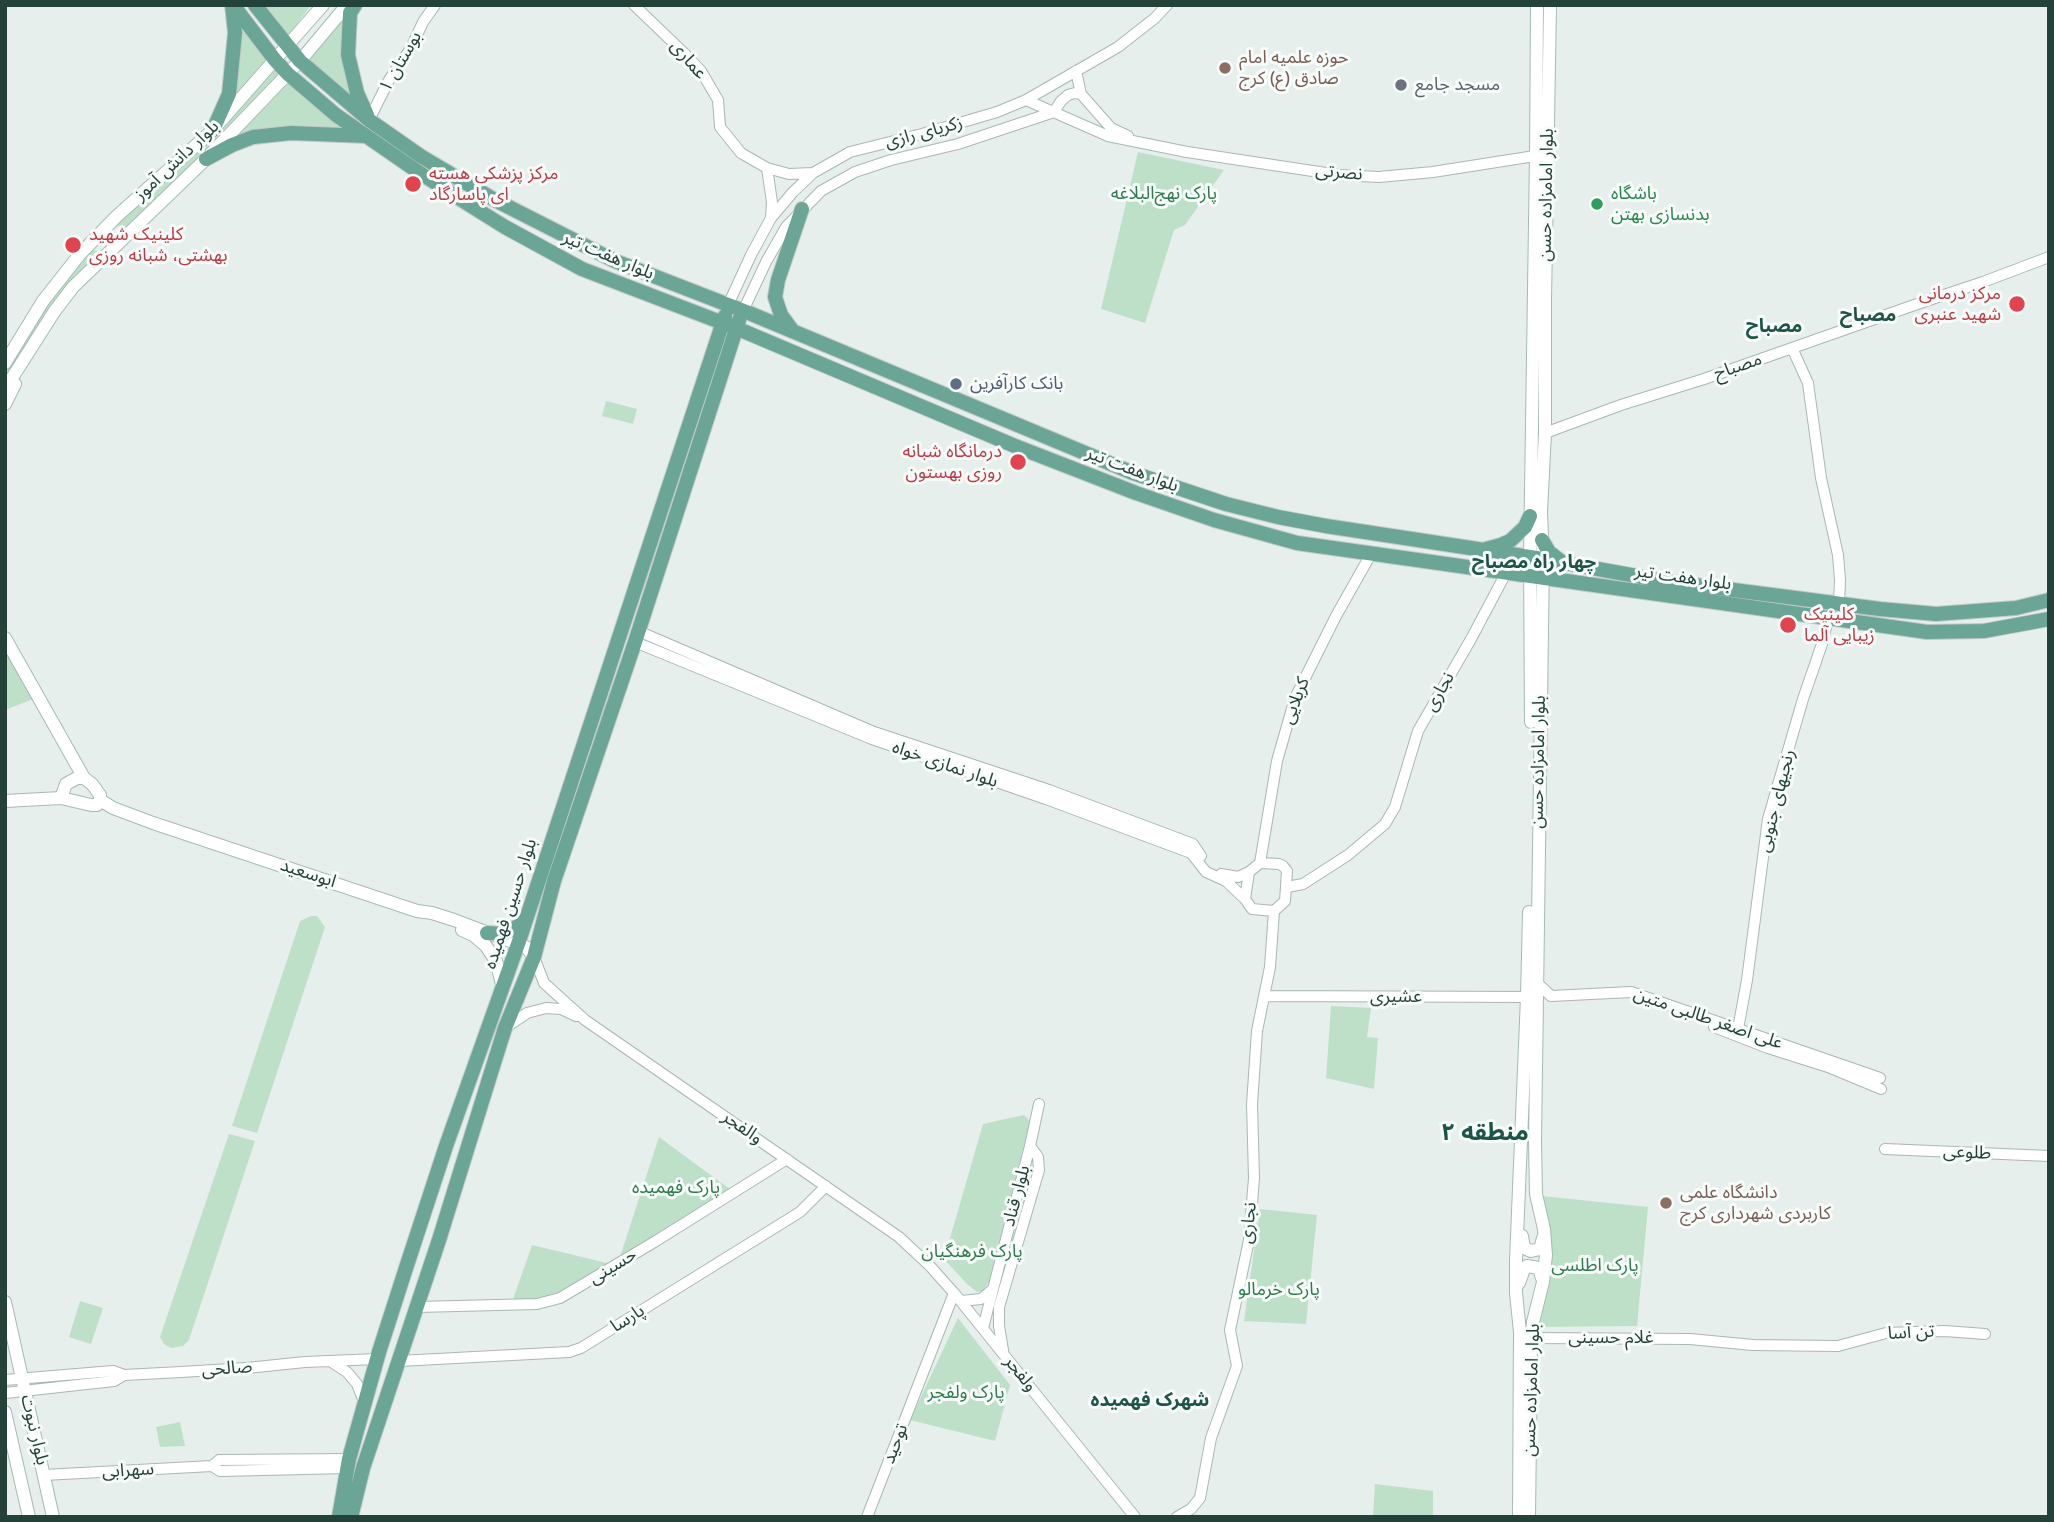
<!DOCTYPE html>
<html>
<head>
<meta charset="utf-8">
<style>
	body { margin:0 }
	#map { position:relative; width:2054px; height:1522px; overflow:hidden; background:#e6efeb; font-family:"Varela Round",sans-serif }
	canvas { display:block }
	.frame { position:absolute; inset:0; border:7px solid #24423a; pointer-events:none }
</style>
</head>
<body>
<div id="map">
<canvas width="2054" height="1522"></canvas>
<div class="frame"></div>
</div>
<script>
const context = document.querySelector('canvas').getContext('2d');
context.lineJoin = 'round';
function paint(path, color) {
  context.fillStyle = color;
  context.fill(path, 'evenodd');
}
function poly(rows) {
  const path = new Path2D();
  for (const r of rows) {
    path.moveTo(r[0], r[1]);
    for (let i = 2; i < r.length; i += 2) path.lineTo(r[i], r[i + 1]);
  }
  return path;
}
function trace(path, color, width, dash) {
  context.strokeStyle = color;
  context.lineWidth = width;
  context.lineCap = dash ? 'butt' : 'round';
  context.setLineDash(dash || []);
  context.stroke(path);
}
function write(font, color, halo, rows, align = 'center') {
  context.font = font + ' "Varela Round","Noto Sans Arabic",sans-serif';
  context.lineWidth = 6;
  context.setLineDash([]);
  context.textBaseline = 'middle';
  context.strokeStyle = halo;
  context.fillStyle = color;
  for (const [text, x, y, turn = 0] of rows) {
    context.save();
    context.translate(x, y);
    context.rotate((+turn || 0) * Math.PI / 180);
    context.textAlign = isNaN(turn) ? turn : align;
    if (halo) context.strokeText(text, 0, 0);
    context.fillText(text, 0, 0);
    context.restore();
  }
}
const green = poly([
	[261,5,311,5,287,38],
	[350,6,360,110,307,60],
	[237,10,271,59,223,116],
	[275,65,283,74,206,158,123,232,119,231,118,223],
	[288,81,355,131,227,145],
	[1138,152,1224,170,1185,225,1174,230,1145,323,1101,309],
	[94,250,97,251,97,255,5,380,5,372,46,302,89,251],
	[606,401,637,409,633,424,602,416],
	[5,650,33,699,5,710],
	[311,916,317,916,325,927,257,1133,232,1126,300,921],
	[1331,1006,1371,1008,1367,1037,1378,1038,1374,1089,1326,1078],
	[1024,1115,1030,1121,1029,1126,989,1282,983,1291,977,1292,967,1284,944,1259,983,1124],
	[229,1134,255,1141,189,1340,183,1346,171,1348,164,1344,160,1337],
	[659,1137,731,1190,619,1260],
	[1542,1196,1648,1207,1637,1326,1535,1327,1545,1291],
	[1260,1209,1317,1215,1306,1324,1244,1321],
	[532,1245,611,1264,560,1296,512,1302],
	[80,1301,103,1308,91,1344,69,1337],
	[958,1318,1010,1385,995,1441,910,1420],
	[180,1422,185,1446,160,1447,156,1427],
	[1375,1484,1433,1491,1433,1517,1373,1517]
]);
const tertiary = poly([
	[634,5,684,53,701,71,718,100,720,127,741,153,767,168,789,174,813,173],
	[1076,71,1081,94,1111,128,1128,136],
	[1026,100,1108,136,1187,152,1339,175,1379,177,1433,172,1541,155],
	[369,120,389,80,411,48,423,22,435,5],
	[767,168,772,202,771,218],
	[728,305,751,255,771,218,793,192,813,173,850,152,922,134,997,112,1026,100,1118,47,1155,18,1167,5],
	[743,311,766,262,786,227,821,191,855,172,891,160,958,144,1054,112,1061,101,1068,95,1075,93,1081,94],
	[1792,348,1808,383,1821,478,1838,555,1840,580,1839,604],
	[1545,433,1621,405,1704,379,1923,302,1983,282,2049,257],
	[638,631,874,732,1049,790,1193,844,1201,856],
	[635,642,872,739,1046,799,1191,853,1206,872,1226,881,1245,899],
	[1260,863,1277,761,1295,698,1336,616,1371,554],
	[1260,863,1279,864,1283,866,1287,871,1285,901,1274,911,1252,909,1245,899,1249,872,1260,863],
	[1221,874,1238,877,1249,872],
	[1287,887,1303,884,1348,855,1385,824,1395,807,1418,731,1471,639,1506,573],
	[534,957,544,983,585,1020,899,1237,929,1265,954,1293,1135,1517],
	[1536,982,1551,996,1631,992,1880,1078],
	[1264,996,1527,997],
	[1714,1027,1768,1048,1828,1067,1881,1089],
	[505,1028,527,1013,546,1008,561,1009,576,1016],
	[1738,1029,1747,980,1768,819,1803,699,1822,644,1828,619],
	[1885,1149,2049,1156],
	[961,1301,981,1299,993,1289],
	[417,1307,537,1304,560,1298,656,1241,787,1159],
	[983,1328,1030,1146,1039,1104],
	[1531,1338,1690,1339,1753,1345,1838,1346,1886,1333,1945,1331,1985,1334],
	[1003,1350,999,1326,999,1307,1039,1170,1038,1157,1030,1146],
	[330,1361,347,1372,357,1384,365,1404],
	[399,1361,569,1352,581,1348,800,1212,826,1186],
	[5,1380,113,1371,124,1375,181,1372,247,1368,305,1362,377,1359],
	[5,1393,114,1381,124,1375],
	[212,1466,220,1471,347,1468],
	[44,1475,212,1466,219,1460,349,1459],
	[867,1517,954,1293],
	[1177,1517,1191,1509,1200,1498,1211,1438,1237,1366,1230,1330,1249,1240,1254,1178,1252,1104,1257,1031,1270,967,1274,911]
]);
const secondary = poly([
	[5,363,43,301,80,254,117,216,213,130,323,5],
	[5,389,54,312,73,287,206,159,300,61,347,5],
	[5,404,15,384],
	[5,638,84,778],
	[1531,722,1530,558,1536,155,1537,5],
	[77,778,84,778,92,784,100,795,100,800,97,805,91,805,61,798,66,784,77,778],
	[100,800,113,808,153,823,417,911,432,913,454,920,526,947,534,957],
	[5,801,61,798],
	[462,930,473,935,486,946,496,961,503,988],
	[1522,1236,1524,1248,1531,1251,1540,1249,1543,1238],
	[1519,1283,1524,1269,1527,1266,1539,1268,1542,1278],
	[5,1302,53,1517],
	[5,1412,29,1517],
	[1519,1517,1520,1332,1516,1293,1516,1260,1527,997,1529,912],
	[1529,1517,1531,1347,1533,1322,1543,1282,1546,1255,1544,1229,1536,1194,1535,1141,1543,559,1541,512,1545,433,1545,300,1550,5]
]);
const primary = poly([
	[233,5,275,60,288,74,336,115,414,169,468,204,505,227,582,269,736,328,1015,446,1136,493,1214,520,1297,543,1927,632,1984,631,2049,619],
	[255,5,300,61,369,120,422,157,493,199,615,261,749,313,1133,473,1226,504,1278,517,1326,526,1543,559,1664,581,1880,609,1936,614,2016,608,2049,600],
	[355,5,350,13,348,55,357,93,367,115],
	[213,130,229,94,235,33,232,5],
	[206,159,232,145,253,137,291,133,366,136],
	[792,330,781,315,775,297,778,280,802,209],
	[1542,540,1549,552,1562,562],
	[1486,549,1501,545,1510,541,1525,527,1530,516],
	[487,933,504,934,518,926,526,918],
	[339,1517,349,1459,379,1352,406,1268,446,1146,518,944,725,316],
	[351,1517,363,1468,439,1240,494,1063,505,1028,534,957,554,881,635,642,739,320]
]);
const markers = [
	[1225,68,7,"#8d6e63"],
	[1401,85,7,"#6b7280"],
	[413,184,9,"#e0444e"],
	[1597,204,7,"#2e9e5b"],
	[73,245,9,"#e0444e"],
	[2017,304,9,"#e0444e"],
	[956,384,7,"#5c6f8a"],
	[1018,462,9,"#e0444e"],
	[1788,625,9,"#e0444e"],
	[1666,1203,7,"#8d6e63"]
];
const educationNames = [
	["حوزه علمیه امام",1239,58],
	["صادق (ع) کرج",1239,79],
	["دانشگاه علمی",1680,1193],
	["کاربردی شهرداری کرج",1680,1214]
];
const streetNames = [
	["عماری",688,60,49],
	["بوستان ۱",401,62,-60],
	["زکریای رازی",924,133,-15],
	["بلوار دانش آموز",177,161,-43],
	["نصرتی",1339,173,5],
	["بلوار امامزاده حسن",1547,195,-89],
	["بلوار هفت تیر",608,256,23],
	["مصباح",1738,367,-19],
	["بلوار هفت تیر",1132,470,21],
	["بلوار هفت تیر",1683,578,8],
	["نجاری",1440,692,-60],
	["کربلایی",1296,701,-69],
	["بلوار امامزاده حسن",1539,762,-89],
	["بلوار نمازی خواه",945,765,19],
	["رنجیهای جنوبی",1777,801,-76],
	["ابوسعید",308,874,18],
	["بلوار حسین فهمیده",511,904,-72],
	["عشیری",1396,997],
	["علی اصغر طالبی متین",1708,1019,19],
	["والفجر",742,1128,35],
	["طلوعی",1967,1153,2],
	["بلوار قناد",1017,1196,-75],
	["نجاری",1249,1223,-84],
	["حسینی",613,1267,-31],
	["پارسا",628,1319,-32],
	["تن آسا",1911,1333,-3],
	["غلام حسینی",1611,1338],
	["صالحی",227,1369,-4],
	["ولفجر",1020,1374,51],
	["بلوار امامزاده حسن",1532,1390,-88],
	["بلوار نبوت",34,1430,77],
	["توحید",896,1444,-69],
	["سهرابی",128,1471,-3]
];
const worshipNames = [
	["مسجد جامع",1415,85]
];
const healthNames = [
	["مرکز پزشکی هسته",429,174],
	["ای پاسارگاد",429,195],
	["کلینیک شهید",89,235],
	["بهشتی، شبانه روزی",89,256],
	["مرکز درمانی",2001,294,"right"],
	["شهید عنبری",2001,315,"right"],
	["درمانگاه شبانه",1002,452,"right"],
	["روزی بهستون",1002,473,"right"],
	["کلینیک",1804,615],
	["زیبایی آلما",1804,636]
];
const parkNames = [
	["پارک نهج‌البلاغه",1164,194],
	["پارک فهمیده",676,1188],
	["پارک فرهنگیان",972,1252],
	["پارک اطلسی",1595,1266],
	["پارک خرمالو",1279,1290],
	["پارک ولفجر",966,1393]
];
const leisureNames = [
	["باشگاه",1611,194],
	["بدنسازی بهتن",1611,215]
];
const serviceNames = [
	["بانک کارآفرین",970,384]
];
const neighbourhoodNames = [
	["مصباح",1868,316],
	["مصباح",1774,327],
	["چهار راه مصباح",1534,563],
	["شهرک فهمیده",1150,1401]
];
const districtNames = [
	["منطقه ۲",1485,1134]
];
paint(green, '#bfe0c8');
trace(tertiary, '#a8b8b2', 12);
trace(secondary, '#a4bbb3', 14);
trace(primary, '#c2cac8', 16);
trace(tertiary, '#fff', 10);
trace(secondary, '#fff', 12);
trace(primary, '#6aa596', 14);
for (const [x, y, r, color] of markers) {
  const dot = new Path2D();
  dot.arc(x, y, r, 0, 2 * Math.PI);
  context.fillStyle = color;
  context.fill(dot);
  trace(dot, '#f7fbf9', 2.5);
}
write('18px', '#785e54', '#f7fbf9', educationNames, 'left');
write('18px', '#24423a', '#f7fbf9', streetNames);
write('18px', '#5b616d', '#f7fbf9', worshipNames, 'left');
write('18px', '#be3a42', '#f7fbf9', healthNames, 'left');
write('18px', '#2d7a4b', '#f7fbf9', parkNames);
write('18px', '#27864d', '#f7fbf9', leisureNames, 'left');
write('18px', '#4e5e75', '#f7fbf9', serviceNames, 'left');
write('bold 19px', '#1f5548', '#f7fbf9', neighbourhoodNames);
write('bold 24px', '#1f5548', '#f7fbf9', districtNames);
</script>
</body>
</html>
